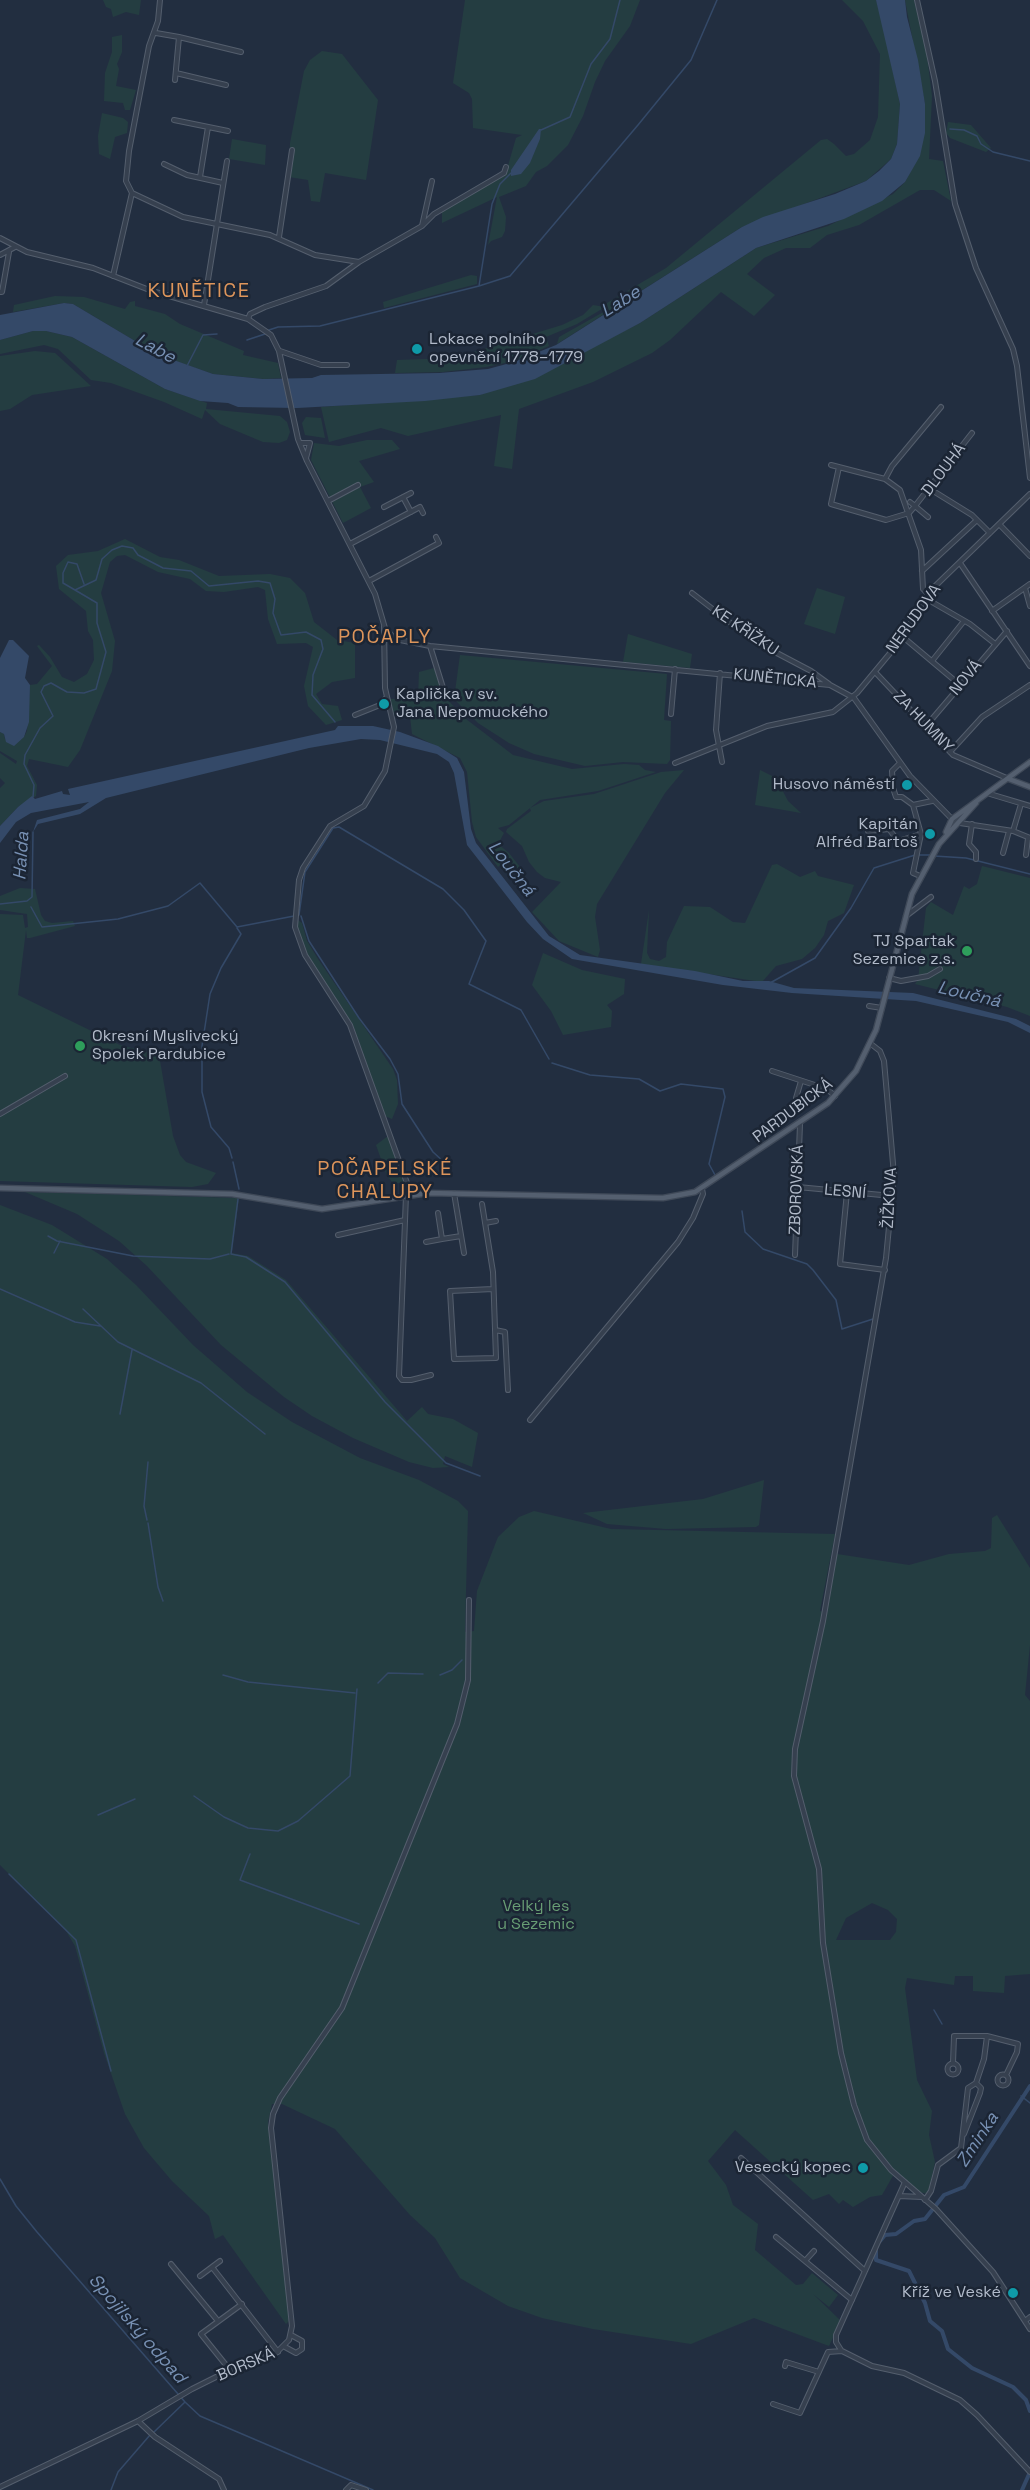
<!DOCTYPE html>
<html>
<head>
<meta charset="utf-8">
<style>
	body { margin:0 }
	canvas { display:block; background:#222e40 }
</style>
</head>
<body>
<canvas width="1030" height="2490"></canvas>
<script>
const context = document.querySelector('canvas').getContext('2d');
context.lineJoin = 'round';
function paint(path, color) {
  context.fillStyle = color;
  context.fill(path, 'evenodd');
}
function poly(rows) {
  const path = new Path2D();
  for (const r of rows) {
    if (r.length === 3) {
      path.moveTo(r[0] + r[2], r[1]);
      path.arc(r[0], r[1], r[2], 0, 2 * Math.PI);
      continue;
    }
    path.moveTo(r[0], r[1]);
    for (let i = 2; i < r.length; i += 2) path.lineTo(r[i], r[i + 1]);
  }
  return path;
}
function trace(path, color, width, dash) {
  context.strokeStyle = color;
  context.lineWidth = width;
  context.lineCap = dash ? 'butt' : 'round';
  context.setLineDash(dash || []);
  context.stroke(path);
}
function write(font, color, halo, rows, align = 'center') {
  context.font = font + ' "Space Grotesk",sans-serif';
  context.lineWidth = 5;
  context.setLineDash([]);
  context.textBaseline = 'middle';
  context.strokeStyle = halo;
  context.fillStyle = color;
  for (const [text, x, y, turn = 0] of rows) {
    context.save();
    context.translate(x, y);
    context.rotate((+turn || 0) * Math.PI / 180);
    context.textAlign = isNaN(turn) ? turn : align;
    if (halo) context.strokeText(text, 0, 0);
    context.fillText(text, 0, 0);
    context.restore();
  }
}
const green = poly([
	[103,0,141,0,139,15,126,12,113,17,111,9,106,7],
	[465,0,640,0,630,26,605,61,595,82,583,116,568,145,547,166,536,172,526,186,499,197,506,217,505,231,502,237,491,241,488,245,497,197,442,223,442,207,507,169,516,138,522,135,473,128,472,99,469,93,453,83],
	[842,0,876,0,882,20,900,104,897,144,891,159,866,181,742,227,557,344,559,337,607,310,607,303,666,268,821,140,827,139,834,144,846,156,854,154,870,140,878,117,880,54,863,21],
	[905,0,914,0,927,56,932,96,929,159,943,161,951,201,934,190,920,190,859,225,827,235,810,248,786,248,764,258,747,274,775,295,754,316,721,292,670,340,652,353,593,382,519,409,512,469,494,466,501,415,408,436,381,428,329,442,321,407,480,395,590,348,640,323,756,248,828,226,893,194,905,182,919,156,925,104],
	[122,35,122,52,117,64,119,69,116,86,136,90,130,110,125,110,123,103,104,101,105,73,112,52,112,37],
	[322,51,342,54,378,100,366,180,325,173,320,202,311,201,308,180,289,177,290,143,304,71,310,60],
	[102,113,123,118,128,122,127,133,115,137,110,159,99,154,98,136],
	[948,122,971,125,991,148,986,152,950,138,946,133],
	[232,139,266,145,265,165,229,159],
	[471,275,477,276,477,284,384,308,383,302],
	[55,296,84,297,125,309,130,302,135,301,135,306,165,314,180,324,244,351,243,355,278,363,281,378,264,379,213,374,187,365,157,354,73,304,64,303,13,312,14,305],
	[593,305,605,307,577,324,546,337,549,346,514,361,486,367,443,372,395,373,397,360,454,358,562,325,583,315],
	[33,331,46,331,72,337,165,389,207,403,206,409,280,416,287,422,290,432,287,440,279,443,263,442,220,424,205,410,202,419,164,402,111,383,91,380,58,349,44,345,0,354,0,340],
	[35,351,55,353,91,386,32,395,10,409,0,411,0,356],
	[306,417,321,418,325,438,305,435,302,423],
	[367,440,392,440,400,449,359,461,374,482,360,487,371,508,343,523,311,460,314,443,339,446],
	[125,539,160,557,179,560,219,576,270,574,290,578,305,593,314,622,337,640,355,643,355,678,332,682,316,694,322,704,338,706,342,720,326,725,308,706,304,686,313,647,306,643,277,644,268,619,265,590,258,587,224,592,206,591,190,579,158,572,125,555,117,556,110,562,101,593,115,641,112,671,80,750,68,767,29,759,27,766,37,785,36,796,18,807,0,826,0,788,5,783,0,778,0,753,16,764,17,761,0,751,0,732,4,734,5,739,24,737,27,731,30,685,37,684,52,666,37,646,39,645,50,657,62,677,74,682,87,674,94,660,93,640,88,631,86,611,59,589,56,566,68,555,98,551],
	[817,588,845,597,835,634,804,624],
	[628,634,692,654,690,668,623,662],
	[460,655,667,674,664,720,671,721,670,760,667,764,623,762,585,766,534,754,509,743,478,723,454,699],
	[434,668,443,695,466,719,513,755,572,769,624,764,639,765,645,770,656,772,598,791,540,800,509,825,498,828,504,833,498,844,509,853,520,867,516,869,505,861,498,867,476,837,472,822,467,772,460,758,412,734,410,716,393,715,390,699,418,699,419,672],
	[684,770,665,793,597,904,595,917,600,950,598,957,559,941,532,912,561,882,545,878,537,872,529,862,522,846,506,832,507,829,531,811,530,808,544,801,594,794,661,772],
	[760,770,776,778,788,801,801,813,755,805],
	[777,864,800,877,815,871,818,876,854,885,844,913,828,921,824,935,815,948,802,959,776,966,762,982,641,964,649,910,647,953,650,959,659,961,666,957,667,942,684,906,710,907,733,922,745,923,772,865],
	[982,866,1030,878,1030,1016,1007,1007,915,984,918,980,926,908,931,902,953,915,964,886,969,889,977,884],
	[20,888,35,889,41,915,45,921,52,923,73,921,75,926,30,938,27,938,26,930,18,995,120,1045,159,1055,173,1136,180,1155,186,1162,216,1173,208,1184,192,1187,0,1181,0,914,23,915,25,928,28,927,27,914,0,910,0,896],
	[298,920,302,923,307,941,318,959,393,1069,397,1080,398,1104,392,1119,385,1116,353,1025,303,948,297,930],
	[543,953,582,970,625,979,624,994,607,1005,612,1011,611,1027,563,1035,551,1011,532,985],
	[388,1136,399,1166,404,1182,394,1184,387,1176,376,1145],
	[25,1192,239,1198,232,1253,248,1256,286,1280,407,1421,422,1407,428,1414,453,1419,478,1433,472,1467,445,1456,443,1464,449,1467,433,1468,409,1462,353,1438,312,1416,284,1397,221,1345,147,1266,119,1241,77,1214],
	[0,1205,52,1225,107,1259,136,1285,193,1345,247,1392,292,1422,360,1458,419,1480,458,1501,468,1511,465,1632,474,1631,477,1591,498,1537,519,1517,534,1511,611,1529,835,1534,820,1611,827,1613,837,1554,909,1565,949,1554,985,1551,991,1548,992,1518,997,1515,1030,1568,1030,1645,1025,1695,1030,1701,1030,1974,1005,1976,1004,1993,973,1991,973,1976,955,1976,954,1985,907,1978,905,1988,917,2080,932,2111,929,2135,935,2162,928,2194,919,2192,894,2174,882,2195,870,2197,853,2207,843,2200,839,2204,829,2194,813,2200,735,2130,708,2161,726,2185,733,2205,758,2224,755,2250,796,2285,803,2284,812,2273,838,2295,829,2307,813,2294,841,2321,829,2346,754,2318,691,2344,593,2329,542,2318,508,2306,460,2278,435,2238,410,2215,335,2129,282,2104,272,2104,268,2122,289,2321,286,2324,223,2235,215,2239,209,2216,172,2181,144,2148,125,2114,104,2053,75,1946,66,1931,0,1865],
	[872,1903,888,1910,897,1919,896,1932,890,1940,836,1940,846,1918],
	[764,1480,759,1525,756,1527,666,1529,607,1524,583,1513,703,1499]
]);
const water = poly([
	[876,0,905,0,907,17,918,60,925,104,925,133,920,156,905,182,882,201,844,219,756,248,640,323,535,379,480,395,425,401,297,408,238,407,228,403,200,401,165,389,72,337,46,331,33,331,0,340,0,315,64,303,73,304,157,354,213,374,263,379,312,378,321,375,439,373,488,369,514,362,556,345,742,227,763,217,835,194,866,181,879,171,891,159,897,144,900,104],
	[539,129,541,129,540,139,530,163,521,174,511,176,511,170],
	[9,640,13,640,29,656,25,678,30,685,29,722,24,737,14,746,6,742,4,734,0,732,0,658],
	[338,726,373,726,400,732,438,746,457,758,464,772,471,829,476,843,549,936,580,955,695,971,743,981,769,981,794,988,913,993,1016,1019,1030,1026,1030,1033,1008,1022,916,1001,792,993,723,985,572,959,543,939,527,922,467,845,454,773,449,762,437,754,380,740,361,739,309,748,106,798,80,814,38,824,33,832,37,820,80,809,89,802,31,813,16,822,0,843,0,826,18,807,32,796,35,799,62,791,63,794,70,795,68,789,335,730]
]);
const stream = poly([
	[950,129,964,130,977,136,981,144,993,152,1030,161],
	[541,130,570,117,591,64,610,39,620,0],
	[479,286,510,276,638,125,691,60,717,0],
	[269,330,278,327,320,326,479,286,492,204,500,184,511,173],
	[247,340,265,334],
	[187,366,203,335,217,334],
	[75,590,63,583,63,573,68,562,77,564,84,584],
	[33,797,34,785,24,764,25,755,40,728,53,716,41,692,44,686,51,683,67,692,84,693,96,689,106,652,97,623,97,603,75,590,96,580,102,559,112,550,122,546,133,548,138,555,163,568,191,571,209,586,258,581,270,583,275,599,273,613,281,635,306,632,321,640,323,649,313,675,312,695,335,722],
	[919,855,930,855],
	[934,856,966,858,1030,874],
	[0,904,27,901,32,897,33,832],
	[31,907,42,927,118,919,168,906,200,883,237,927,294,916],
	[299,915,305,872,333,828,339,827,443,889,464,910,486,941,469,984,521,1010,549,1059],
	[301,916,309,941,359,1018,390,1059,398,1074,402,1104,433,1152,445,1163],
	[770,983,815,958,851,908,874,868,915,855],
	[552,1063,590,1075,639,1079,660,1091,681,1084,723,1089,725,1097,709,1164,715,1175],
	[232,1158,229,1148,211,1127,202,1092,202,1046,210,994,221,968,241,934,237,928],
	[233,1162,239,1189],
	[238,1199,231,1254,246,1257,285,1282,385,1402,446,1463,480,1476],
	[742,1211,745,1232,763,1249,807,1264,813,1270,836,1300,842,1329,873,1319],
	[48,1236,57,1241,133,1256,210,1259,229,1254],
	[54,1253,60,1241],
	[0,1289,75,1322,100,1326],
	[83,1309,118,1342,201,1383,265,1434],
	[120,1414,132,1350],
	[147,1520,144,1506,148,1462],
	[148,1523,158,1587,163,1601],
	[223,1675,248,1682,355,1693],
	[440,1675,452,1670,462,1660],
	[378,1683,388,1673,423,1674],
	[194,1796,224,1817,248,1828,278,1831,298,1821,350,1776,357,1689],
	[98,1815,135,1799],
	[250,1854,240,1880,359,1924],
	[9,1874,76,1940,111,2071],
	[934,2010,942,2024],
	[1021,2096,1030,2103],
	[0,2179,16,2206,37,2232,185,2402,154,2432],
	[185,2402,200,2416,373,2490],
	[111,2490,118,2472,150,2435]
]);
const canal = poly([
	[880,2241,885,2235,896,2234,914,2221,925,2219,944,2195,964,2187,1030,2086],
	[876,2251,876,2260,909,2271,925,2303,930,2321,942,2331,948,2349,972,2368,1013,2387,1026,2400,1030,2411],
	[1022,2490,1030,2472]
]);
const minor = poly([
	[917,0,935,81,955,204,976,268,1013,349,1017,366,1030,478],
	[156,33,179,37,175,80],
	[179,37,241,52],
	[176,73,226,85],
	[174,120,228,131],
	[164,164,187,175,223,183],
	[200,177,208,127],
	[132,193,183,217,270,235,315,255,359,262,326,286,265,307,250,314,248,319],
	[423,225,434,214,504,173,506,167],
	[279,237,292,150],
	[0,238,27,252,93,268,152,291,248,319,271,335,279,351,298,439,307,461,375,594,385,628,395,639,430,646,830,685,854,698,910,776,952,819],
	[0,255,15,247],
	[359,262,422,226,432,181],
	[113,276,132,193,126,181,129,151,149,46,158,21,160,0],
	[0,292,2,292,9,252],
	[204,305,227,161],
	[280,351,321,365,347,365],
	[300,443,310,443,306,458],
	[831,465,885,479,900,490,921,550,923,589,928,594],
	[839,467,831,504,886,520,909,513,915,506,910,502],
	[885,479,892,466,941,407],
	[930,489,972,515,990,533],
	[403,497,411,512],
	[328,501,358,485],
	[384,507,411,493],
	[928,517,915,506,972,433],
	[999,524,1030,556],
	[350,544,420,507,423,513],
	[960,563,1030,666],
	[922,571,977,520],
	[369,581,439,543,436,537],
	[1025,588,1030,606],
	[692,593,754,641,811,671,829,684],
	[925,598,970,624,994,643],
	[992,611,1030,584],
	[384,626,385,688,394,727,385,771,364,806,330,826,303,868,299,880,295,927,305,955,350,1025,411,1194],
	[903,637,960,685],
	[430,646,444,691],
	[932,661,964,621],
	[875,672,953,755,1009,779],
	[720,673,716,730,722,762],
	[671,714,675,669],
	[355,715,380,705,386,698],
	[926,726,1007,631],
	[950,752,982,717,1030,685],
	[675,763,767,726,833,712,857,693,901,640,928,593,1030,494],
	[900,763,892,771,893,788,896,797,902,797,913,805,921,834],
	[990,794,1030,806],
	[913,805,932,801],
	[960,823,1013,831,1030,838],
	[972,824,969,844,976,852,976,859],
	[868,831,889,829,898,841,921,834,913,873,920,876],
	[1013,831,1021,804],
	[1003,853,1009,831],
	[1026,855,1028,838],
	[906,916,931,897],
	[889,978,901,981,928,976,940,969],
	[869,1006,882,1008],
	[871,1044,880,1051,884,1061,894,1175,886,1258,823,1621,795,1749,794,1776,819,1869,823,1943,841,2053,854,2105,867,2140,891,2170,936,2209,993,2272,1030,2329],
	[772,1071,827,1089,835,1096],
	[796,1098,801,1081],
	[0,1114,65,1076],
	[798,1187,892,1196],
	[847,1192,840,1264,885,1270],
	[454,1193,464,1253],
	[406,1195,399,1376,402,1380,411,1380,431,1375],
	[482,1204,493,1272,496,1358,454,1359,450,1291,493,1289],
	[438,1213,442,1239,461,1236],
	[485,1223,496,1221],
	[338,1235,405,1220],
	[426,1242,442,1239],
	[795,1255,800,1124],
	[495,1330,505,1332,508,1390],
	[530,1420,678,1242,693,1218,703,1194,702,1189],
	[953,2063,954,2036,987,2036],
	[953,2069,5.5],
	[1003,2080,5.5],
	[964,2134,980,2093,981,2088,976,2083,984,2059,987,2036,1018,2044,1017,2052,1006,2075],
	[741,2158,865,2271,836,2335,836,2342,841,2350],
	[899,2196,922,2197],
	[925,2200,931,2191,938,2165,961,2148,968,2088,976,2083],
	[776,2237,852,2300],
	[805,2261,814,2251],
	[171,2264,218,2321],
	[212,2267,220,2261],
	[865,2271,905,2182],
	[200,2276,212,2267,278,2352],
	[1025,2321,1030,2317],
	[285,2347,296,2353,302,2349,302,2341,291,2335],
	[785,2366,786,2362,819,2372],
	[230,2370,201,2334,242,2304],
	[773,2404,800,2413,828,2352,842,2351,872,2366,904,2373,960,2400,977,2415,1030,2472],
	[138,2421,155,2437,219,2479,224,2490],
	[0,2487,138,2421,192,2389,230,2370,276,2353,289,2340,292,2326,271,2128,273,2114,280,2098,342,2008,457,1724,468,1680,469,1600],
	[346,2490,351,2485,366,2490]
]);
const major = poly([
	[1009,779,1030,787],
	[946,832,952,819,1030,762],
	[0,1188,232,1194,322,1209,428,1193,663,1198,695,1192,828,1103,856,1071,876,1030,912,894,939,844,976,803]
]);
const markers = [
	[417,349,6,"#0f9aa8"],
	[384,704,6,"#0f9aa8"],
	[907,785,6,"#0f9aa8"],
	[930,834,6,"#0f9aa8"],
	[967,951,6,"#2e9e5b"],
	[80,1046,6,"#2e9e5b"],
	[863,2168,6,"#0f9aa8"],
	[1013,2293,6,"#0f9aa8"]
];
const poiNames = [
	["Lokace polního",429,340,"left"],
	["opevnění 1778–1779",429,358,"left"],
	["Kaplička v sv.",396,695,"left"],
	["Jana Nepomuckého",396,713,"left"],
	["Husovo náměstí",895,785],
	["Kapitán",918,825],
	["Alfréd Bartoš",918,843],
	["TJ Spartak",955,942],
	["Sezemice z.s.",955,960],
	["Okresní Myslivecký",92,1037,"left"],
	["Spolek Pardubice",92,1055,"left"],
	["Vesecký kopec",851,2168],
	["Kříž ve Veské",1001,2293]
];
const streetNames = [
	["DLOUHÁ",944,470,-53],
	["NERUDOVA",914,619,-54],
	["KE KŘÍŽKU",745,631,34],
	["NOVÁ",966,678,-50],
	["KUNĚTICKÁ",775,679,6],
	["ZA HUMNY",923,722,46],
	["PARDUBICKÁ",793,1111,-37],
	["ZBOROVSKÁ",797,1190,-88],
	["LESNÍ",845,1192,5],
	["ŽIŽKOVA",890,1198,-87],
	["BORSKÁ",246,2365,-23]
];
const parkNames = [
	["Velký les",536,1907],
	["u Sezemic",536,1925]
];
const waterNames = [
	["Labe",621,302,-32],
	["Labe",155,349,28],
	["Halda",22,856,-86],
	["Loučná",511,869,52],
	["Loučná",969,995,13],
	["Zminka",978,2140,-57],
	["Spojilský odpad",137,2329,49]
];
const quarterNames = [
	["KUNĚTICE",199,292],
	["POČAPLY",385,638],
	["POČAPELSKÉ",385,1170],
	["CHALUPY",385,1193]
];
paint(green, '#243d41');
paint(water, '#344968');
trace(stream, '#344968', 1.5);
trace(canal, '#344968', 4);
trace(minor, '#545e6d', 6);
trace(major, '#3f4958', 7);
trace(minor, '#36404f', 4);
trace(major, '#545f6f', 4.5);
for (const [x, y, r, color] of markers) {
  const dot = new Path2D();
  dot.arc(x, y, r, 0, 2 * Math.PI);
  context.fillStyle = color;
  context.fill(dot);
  trace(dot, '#1b2534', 2);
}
write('16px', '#b2bbca', '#1b2534', poiNames, 'right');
write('16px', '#b2bbca', '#1b2534', streetNames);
write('16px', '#689d74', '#1b2534', parkNames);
write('italic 18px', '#7891b4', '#1b2534', waterNames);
context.letterSpacing = '1.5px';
write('20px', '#dd955b', '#1b2534', quarterNames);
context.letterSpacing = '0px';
</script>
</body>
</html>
